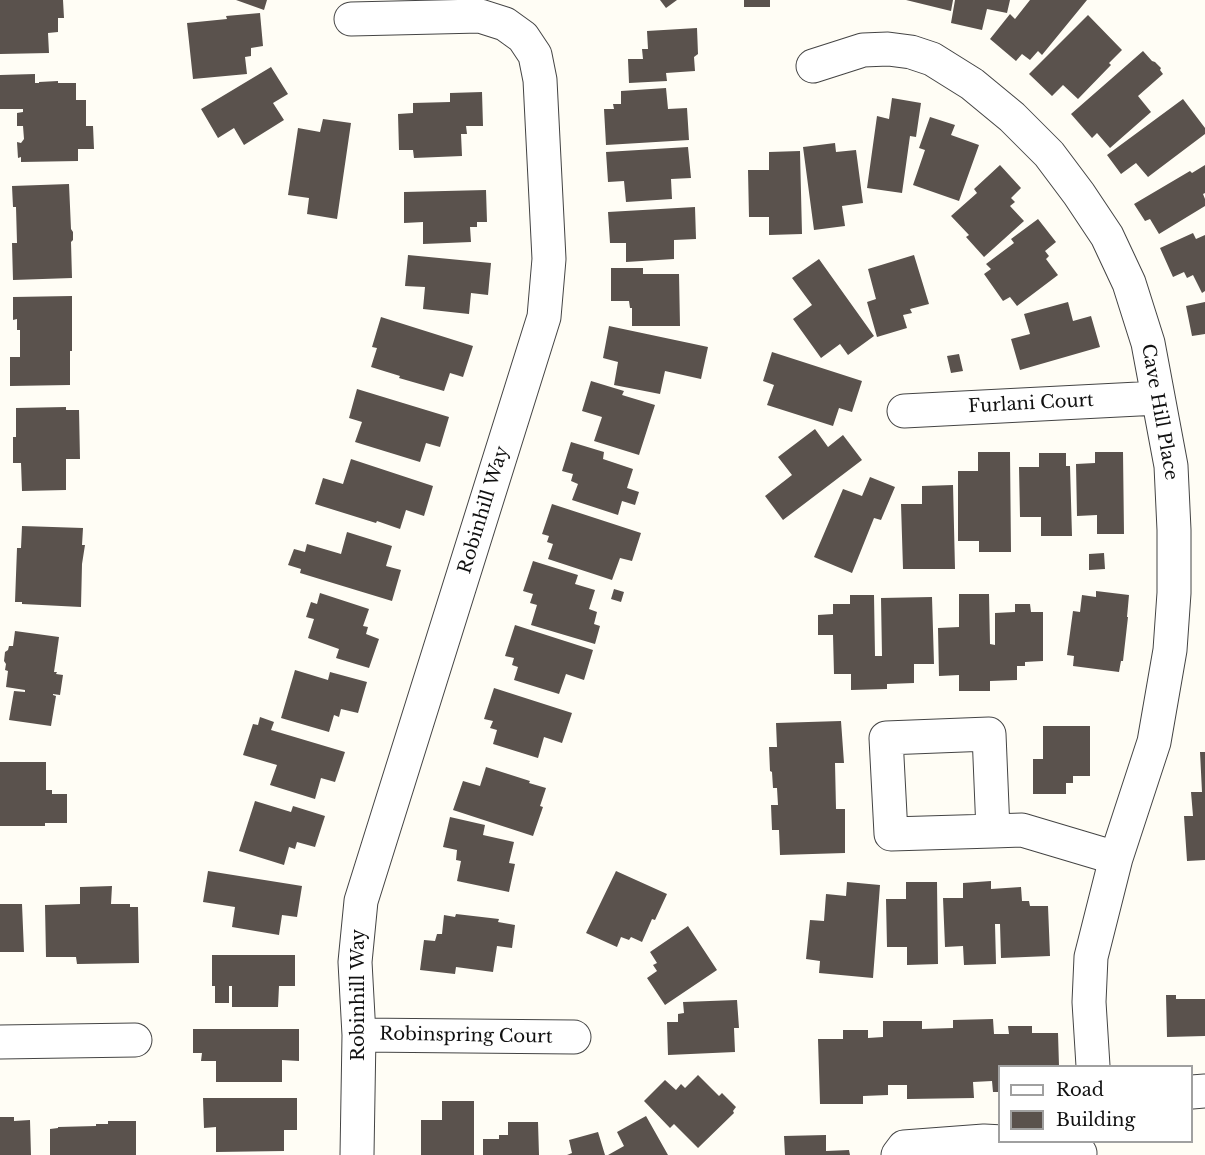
<!DOCTYPE html>
<html>
<head>
<meta charset="utf-8">
<style>
	body { margin:0 }
	#map { position:relative; width:1205px; height:1155px; overflow:hidden; background:#fffdf5; font-family:"Libre Baskerville",serif }
	canvas { display:block }
	.legend { position:absolute; left:998px; top:1065px; width:195px; height:78px; box-sizing:border-box; background:#fff; border:2px solid #a0a0a0; margin:0; padding:8px 10px; list-style:none; font-size:18px; color:#111 }
	.legend li { display:flex; align-items:center; gap:12px; height:30px }
	.legend b { width:30px; border:2px solid #a0a0a0 }
</style>
</head>
<body>
<div id="map">
<canvas width="1205" height="1155"></canvas>
<ul class="legend">
<li><b style="height:8px;background:#fff"></b>Road</li>
<li><b style="height:16px;background:#5a524d"></b>Building</li>
</ul>
</div>
<script>
const context = document.querySelector('canvas').getContext('2d');
context.lineJoin = 'round';
function paint(path, color) {
  context.fillStyle = color;
  context.fill(path, 'evenodd');
}
function poly(rows) {
  const path = new Path2D();
  for (const r of rows) {
    path.moveTo(r[0], r[1]);
    for (let i = 2; i < r.length; i += 2) path.lineTo(r[i], r[i + 1]);
  }
  return path;
}
function trace(path, color, width, dash) {
  context.strokeStyle = color;
  context.lineWidth = width;
  context.lineCap = dash ? 'butt' : 'round';
  context.setLineDash(dash || []);
  context.stroke(path);
}
function write(font, color, halo, rows, align = 'center') {
  context.font = font + ' "Libre Baskerville",serif';
  context.lineWidth = 6;
  context.setLineDash([]);
  context.textBaseline = 'middle';
  context.strokeStyle = halo;
  context.fillStyle = color;
  for (const [text, x, y, turn = 0] of rows) {
    context.save();
    context.translate(x, y);
    context.rotate((+turn || 0) * Math.PI / 180);
    context.textAlign = isNaN(turn) ? turn : align;
    if (halo) context.strokeText(text, 0, 0);
    context.fillText(text, 0, 0);
    context.restore();
  }
}
const building = poly([
	[0,0,63,0,64,18,58,18,58,32,48,33,49,53,0,54],
	[236,0,267,0,264,10],
	[660,0,677,0,666,8],
	[744,0,770,0,770,7,744,7],
	[906,0,953,0,951,11],
	[955,0,1010,0,1007,13,987,9,982,30,951,23],
	[1030,0,1087,0,1042,55,1038,51,1030,60,1022,54,1016,61,990,39,1010,14,1015,19],
	[260,13,263,46,251,48,251,56,245,57,247,74,193,79,187,23,227,19,226,16],
	[1088,15,1122,50,1109,63,1111,65,1078,99,1063,85,1052,96,1029,74],
	[697,28,698,54,694,57,695,71,666,73,667,81,629,83,628,59,643,59,642,49,648,49,647,31],
	[1143,51,1152,61,1155,62,1161,68,1160,70,1163,74,1138,96,1151,112,1110,148,1097,133,1092,138,1071,114],
	[271,67,288,94,273,103,284,120,244,145,234,128,218,138,201,109],
	[35,74,35,83,39,83,39,82,58,81,58,83,76,83,76,100,86,100,86,126,93,126,94,149,78,149,78,161,21,162,21,157,18,158,17,142,21,143,24,139,23,126,17,126,17,113,23,112,23,109,0,109,0,75],
	[666,88,668,109,687,108,689,140,606,145,604,109,614,109,613,104,621,104,621,91],
	[482,92,483,126,466,126,467,134,461,134,462,156,414,158,413,150,399,150,398,114,413,113,413,103,450,102,450,93],
	[892,98,921,103,916,137,910,136,902,193,867,188,877,116,889,119],
	[1183,99,1205,128,1205,134,1148,177,1136,163,1121,174,1107,155],
	[930,117,955,125,951,135,979,145,959,201,913,185,925,150,919,148],
	[323,119,351,123,337,219,307,214,309,198,288,195,298,128,320,132],
	[835,143,836,152,856,150,863,203,842,206,845,226,814,230,803,147],
	[688,147,691,178,671,179,672,199,626,202,624,181,608,182,606,152],
	[800,151,802,234,769,235,769,217,749,217,748,170,769,170,769,152],
	[1000,165,1021,188,1011,198,1015,202,1010,206,1024,221,984,257,966,237,969,235,951,216,977,193,974,189],
	[1205,165,1205,193,1203,194,1205,199,1205,206,1159,234,1150,219,1145,221,1134,204,1190,171,1192,173],
	[69,184,71,229,73,232,73,240,71,242,72,278,13,280,12,243,17,243,16,207,13,207,12,186],
	[486,190,487,222,477,222,477,227,470,227,471,242,423,244,423,222,404,223,404,192],
	[695,207,696,239,674,240,674,259,626,262,626,243,610,243,608,212],
	[1038,219,1056,242,1045,251,1049,256,1046,259,1058,275,1017,306,1010,297,1003,301,984,274,991,269,986,264,1014,243,1011,239],
	[1193,233,1196,239,1205,235,1205,291,1202,293,1193,275,1187,278,1184,272,1173,277,1160,248],
	[408,255,491,263,488,295,471,293,469,314,423,309,425,287,405,286],
	[914,255,929,304,910,309,912,313,903,315,907,328,877,337,867,302,876,299,868,269],
	[819,259,874,336,848,355,840,344,821,358,793,319,812,305,792,278],
	[611,268,643,268,643,274,679,274,680,326,632,326,632,308,630,308,629,301,611,301],
	[72,296,72,351,70,351,70,385,10,386,10,357,20,357,20,330,17,330,17,319,13,320,13,297],
	[1068,302,1073,321,1091,316,1100,347,1020,370,1011,339,1030,334,1024,314],
	[1205,302,1205,334,1192,336,1186,306],
	[381,317,473,346,463,377,450,373,444,391,399,378,400,376,371,367,377,348,372,347],
	[609,326,708,347,701,379,665,371,660,394,614,385,618,362,603,358],
	[772,352,862,381,852,412,839,408,833,426,767,405,774,385,763,381],
	[959,354,963,371,951,373,947,356],
	[591,381,624,391,622,395,655,405,639,455,594,441,602,417,582,411],
	[357,389,449,417,440,447,426,443,420,462,355,442,362,422,349,418],
	[66,407,66,410,79,410,80,459,66,459,66,490,22,491,21,463,13,463,13,437,16,437,16,408],
	[815,429,828,447,843,435,862,460,783,520,765,496,792,475,778,457],
	[571,442,604,452,603,459,633,469,627,488,639,492,635,505,622,501,618,515,572,500,578,484,571,481,573,474,562,471],
	[978,452,1010,452,1011,552,979,552,979,541,958,541,958,471,978,471],
	[1095,452,1123,452,1124,534,1097,534,1097,515,1077,516,1076,464,1095,463],
	[1039,453,1066,453,1066,466,1070,466,1072,536,1041,536,1041,517,1020,517,1019,467,1039,467],
	[351,459,433,486,424,516,406,510,400,529,377,521,376,523,315,504,323,478,343,484],
	[870,477,895,487,881,520,874,518,852,573,814,557,843,489,862,496],
	[953,485,955,569,903,569,901,504,922,504,922,486],
	[552,504,641,533,632,561,620,558,612,580,548,559,553,544,547,542,549,536,542,534],
	[22,526,83,528,82,545,85,545,82,564,81,607,22,604,22,602,15,602,17,548,21,548],
	[347,532,392,546,386,566,401,570,392,601,300,573,301,569,288,565,294,549,305,552,307,544,341,554],
	[1104,553,1105,569,1089,570,1089,554],
	[533,561,578,575,575,584,595,590,589,609,597,612,594,624,600,626,595,644,531,625,537,605,530,603,533,594,523,591],
	[614,589,624,592,621,602,611,599],
	[1096,591,1129,595,1127,617,1128,617,1123,661,1121,661,1119,672,1073,666,1074,656,1067,655,1073,611,1080,612,1082,595,1096,597],
	[320,593,369,609,363,626,368,627,366,634,379,639,369,668,336,658,339,649,308,638,314,619,306,617,311,602,317,604],
	[959,594,989,594,990,644,995,645,995,613,1015,612,1015,604,1030,604,1031,612,1043,612,1043,661,1025,662,1025,666,1017,666,1017,680,990,681,990,691,959,691,959,675,939,676,938,628,959,627],
	[850,595,874,595,875,656,882,656,881,598,932,597,934,664,914,664,914,683,887,684,887,689,851,690,851,674,834,674,833,635,818,635,818,615,833,614,833,604,850,604],
	[515,625,593,650,584,680,566,674,559,694,514,680,518,667,512,665,514,658,505,656],
	[15,631,59,637,54,672,57,672,56,674,63,675,60,695,53,694,53,695,56,696,51,726,9,720,14,691,25,692,25,690,6,687,8,671,5,670,6,664,4,661,5,652,8,650,9,646,13,646],
	[295,670,328,680,330,672,367,682,358,713,341,709,339,717,334,715,329,732,281,718],
	[494,688,572,713,562,743,544,737,538,758,493,744,497,730,490,728,493,721,484,719],
	[260,717,274,722,271,730,345,752,335,782,321,778,315,799,270,785,277,765,243,755,253,724,258,725],
	[841,721,844,763,835,763,836,809,845,809,845,853,780,855,779,830,772,830,771,805,778,805,777,788,773,788,772,772,770,771,769,747,777,747,776,723],
	[1043,726,1090,726,1090,776,1073,776,1073,783,1066,783,1066,794,1033,794,1033,759,1043,759],
	[1200,752,1205,752,1205,860,1187,861,1184,816,1193,816,1191,792,1202,792],
	[0,762,46,762,46,790,52,790,52,794,67,794,67,823,45,823,45,826,0,826],
	[486,767,530,781,529,783,546,788,540,806,543,807,533,836,453,810,463,781,480,786],
	[255,801,291,812,293,806,325,816,315,847,297,842,295,849,289,847,284,865,239,851],
	[450,817,485,825,483,835,514,842,509,863,515,864,509,892,457,881,461,861,456,860,457,850,443,847],
	[208,871,302,886,297,917,282,915,279,935,232,927,235,907,203,902],
	[616,871,667,894,655,920,652,919,642,942,631,937,629,940,621,937,617,947,586,933],
	[991,881,991,889,1021,887,1022,901,1029,901,1030,906,1048,906,1050,956,1001,958,1000,924,995,924,996,964,964,965,963,946,945,947,943,898,963,898,963,883],
	[847,882,880,885,873,978,819,973,820,961,806,959,810,920,824,921,826,894,846,896],
	[906,882,937,882,938,964,907,965,907,947,887,947,886,899,906,899],
	[112,886,111,904,130,904,130,907,138,907,139,963,77,964,76,957,46,957,45,905,80,904,80,887],
	[0,904,22,904,24,952,0,952],
	[456,914,499,919,498,922,515,925,512,948,497,946,493,972,456,967,455,974,420,970,424,940,435,941,437,934,442,934,444,915,455,917],
	[688,926,717,970,665,1005,647,978,657,971,653,965,657,963,650,952],
	[212,955,295,955,295,986,279,986,278,1007,232,1007,232,986,229,986,229,1003,215,1003,215,986,212,986],
	[1166,995,1176,995,1176,999,1205,999,1205,1036,1167,1037],
	[737,1000,739,1028,734,1028,735,1052,668,1055,667,1022,678,1022,678,1014,684,1013,683,1002],
	[993,1019,994,1034,1009,1034,1008,1026,1032,1026,1032,1033,1058,1033,1059,1066,1000,1066,1000,1092,993,1092,992,1081,973,1082,974,1098,907,1099,907,1085,888,1085,888,1095,863,1096,863,1104,820,1104,818,1039,843,1039,843,1030,868,1030,868,1038,883,1037,883,1021,922,1021,922,1029,953,1028,953,1020],
	[193,1029,299,1029,299,1061,282,1060,282,1082,216,1082,216,1061,201,1061,202,1053,193,1053],
	[698,1075,719,1096,722,1093,736,1107,733,1111,734,1113,698,1148,674,1124,670,1128,644,1101,665,1080,676,1090,681,1084,685,1088],
	[203,1098,297,1098,297,1130,284,1130,284,1151,216,1152,216,1127,204,1128],
	[442,1101,474,1101,474,1155,421,1155,421,1120,442,1120],
	[646,1116,668,1155,608,1155,624,1146,617,1132],
	[0,1117,14,1117,14,1121,30,1120,31,1155,0,1155],
	[108,1121,136,1121,136,1155,50,1155,50,1129,58,1128,58,1127,96,1126,96,1124,108,1124],
	[508,1122,538,1122,539,1155,483,1155,483,1139,499,1139,499,1135,508,1135],
	[598,1132,605,1155,567,1155,572,1153,569,1140],
	[826,1135,826,1151,849,1150,850,1155,785,1155,784,1136]
]);
const minor = poly([
	[351,19,480,16,505,24,523,37,535,55,540,80,549,259,544,317,361,901,355,962,359,1035,357,1155],
	[813,66,863,50,888,49,911,52,932,59,972,84,1012,117,1049,154,1079,194,1107,236,1129,283,1148,343,1171,466,1174,530,1174,593,1170,650,1154,742,1116,858,1091,957,1089,1002,1093,1066],
	[904,411,1158,398],
	[993,831,989,734,886,738,891,834,993,831,1022,830,1116,858],
	[359,1035,574,1037],
	[0,1042,135,1040],
	[1192,1092,1205,1091],
	[898,1155,904,1147,984,1141,1041,1144,1080,1153]
]);
const streetNames = [
	["Furlani Court",1031,404,-3],
	["Cave Hill Place",1159,412,80],
	["Robinhill Way",484,510,-73],
	["Robinhill Way",359,995,-90],
	["Robinspring Court",466,1036,1]
];
paint(building, '#5a524d');
trace(minor, '#444', 35);
trace(minor, '#fff', 33);
write('18px', '#111', '#fff', streetNames);
</script>
</body>
</html>
